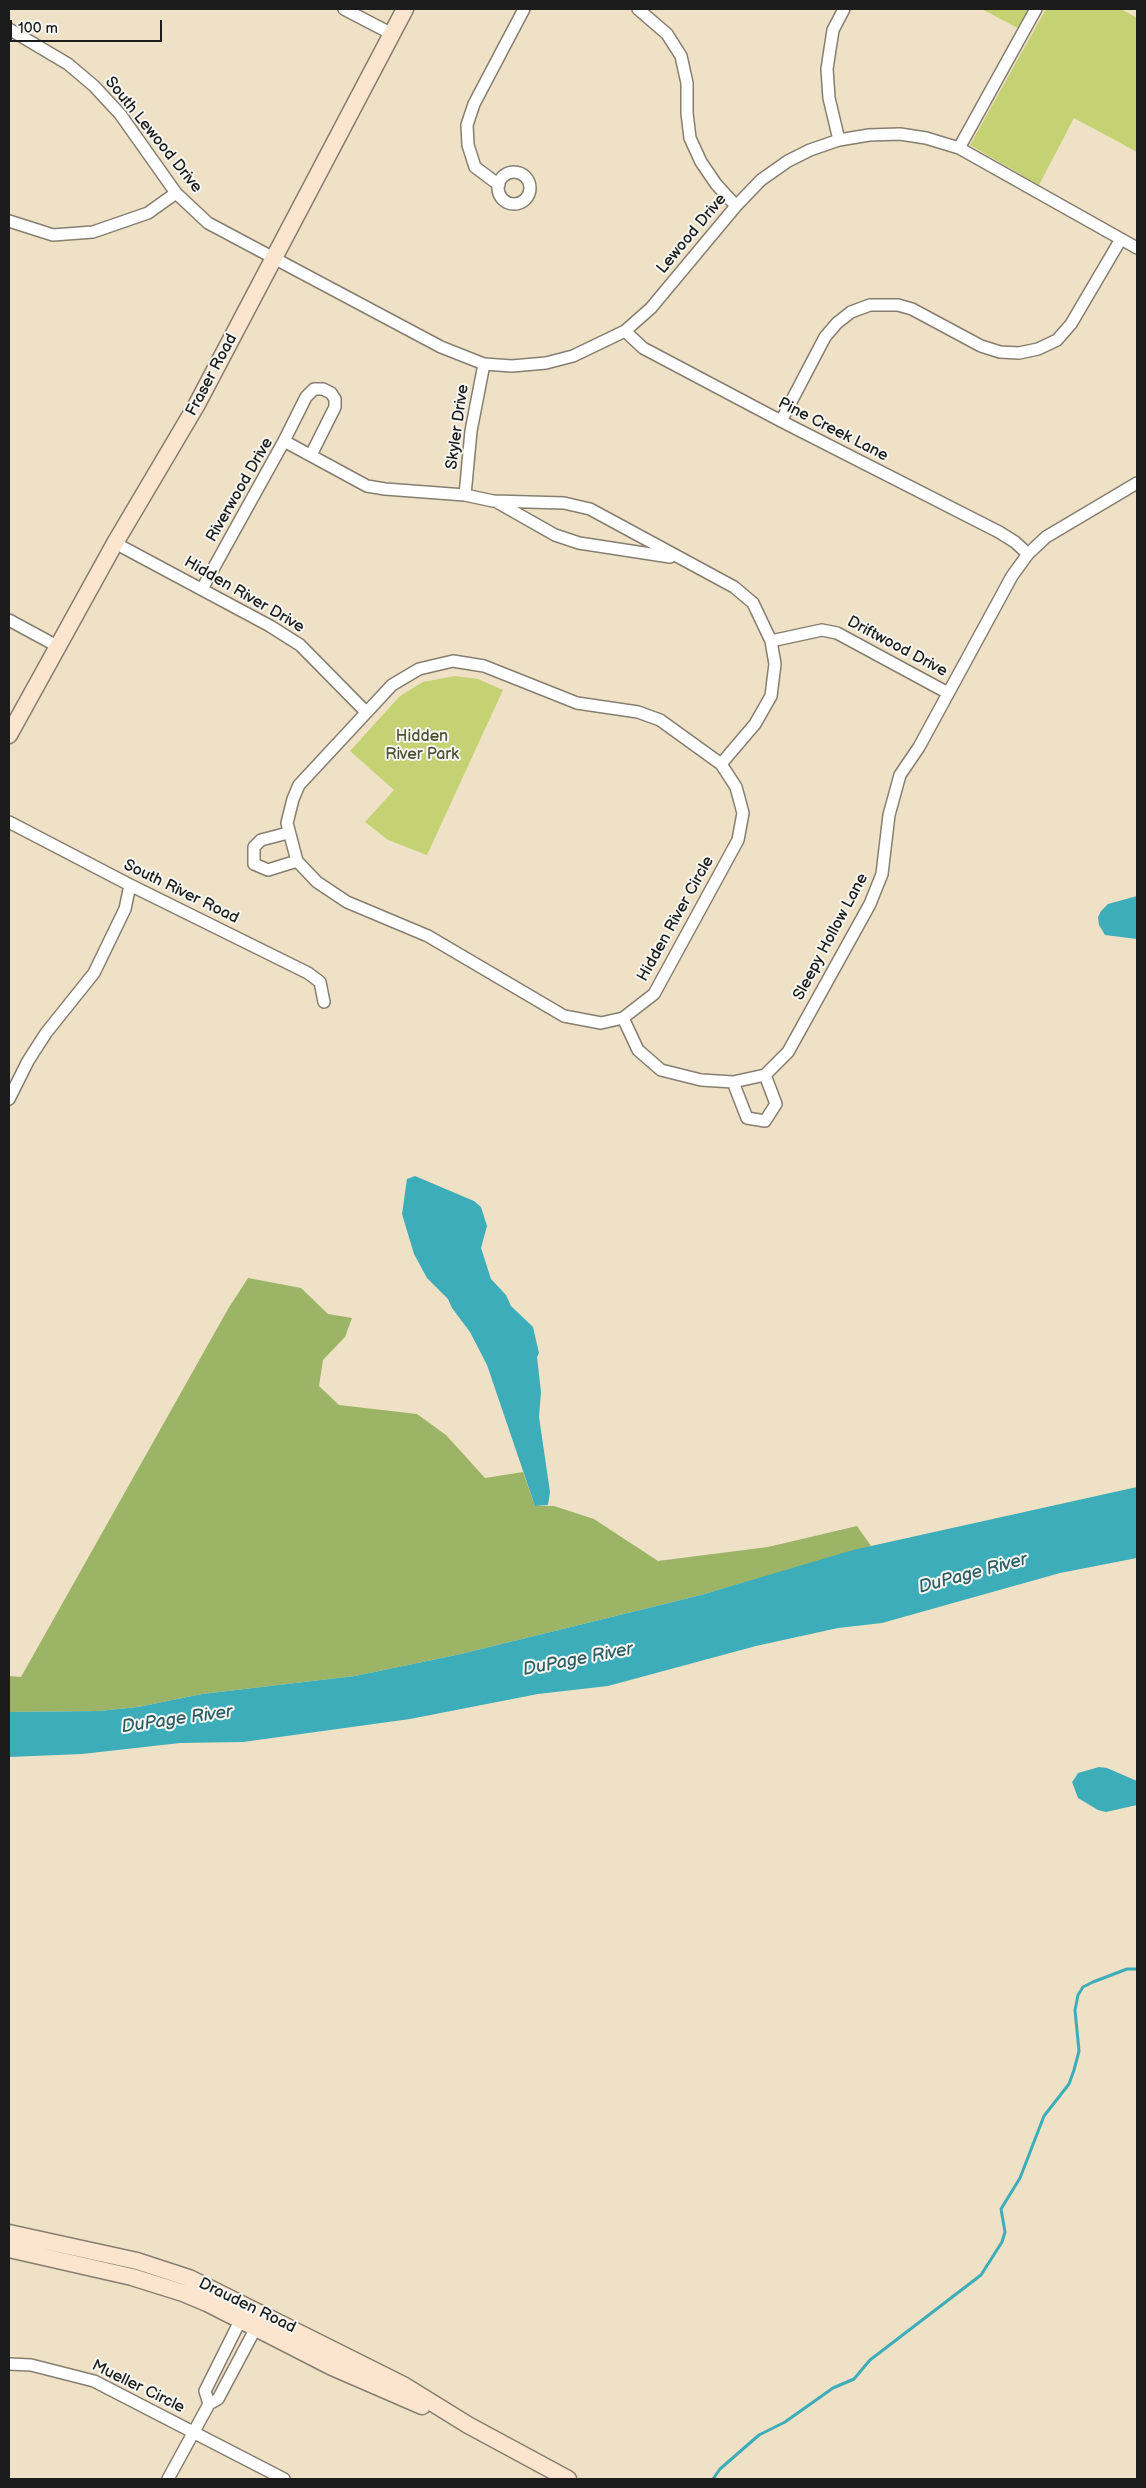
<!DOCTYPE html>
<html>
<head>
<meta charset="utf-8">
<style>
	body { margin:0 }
	#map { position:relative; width:1146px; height:2488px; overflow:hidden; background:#efe1c5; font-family:"Balsamiq Sans",sans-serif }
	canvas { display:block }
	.frame { position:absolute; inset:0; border:10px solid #1c1c1c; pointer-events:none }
	.scale { position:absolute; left:10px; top:20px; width:152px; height:22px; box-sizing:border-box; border:2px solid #1c1c1c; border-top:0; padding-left:6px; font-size:15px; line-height:18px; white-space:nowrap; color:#1c1c1c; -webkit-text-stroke:4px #f6f6f2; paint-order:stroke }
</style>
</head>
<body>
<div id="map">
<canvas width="1146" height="2488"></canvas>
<div class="frame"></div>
<div class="scale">100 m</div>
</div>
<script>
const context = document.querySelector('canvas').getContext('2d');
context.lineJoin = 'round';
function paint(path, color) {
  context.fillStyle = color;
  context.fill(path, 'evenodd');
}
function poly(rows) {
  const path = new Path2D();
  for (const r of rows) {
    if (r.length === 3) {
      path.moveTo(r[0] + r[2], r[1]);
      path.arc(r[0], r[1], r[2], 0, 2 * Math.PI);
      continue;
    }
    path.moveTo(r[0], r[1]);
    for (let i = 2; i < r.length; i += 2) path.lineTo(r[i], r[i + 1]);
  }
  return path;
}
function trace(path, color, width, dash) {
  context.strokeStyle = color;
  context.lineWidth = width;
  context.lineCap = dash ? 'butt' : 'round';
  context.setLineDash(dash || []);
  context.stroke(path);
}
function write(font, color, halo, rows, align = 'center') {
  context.font = font + ' "Balsamiq Sans",sans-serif';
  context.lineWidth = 4;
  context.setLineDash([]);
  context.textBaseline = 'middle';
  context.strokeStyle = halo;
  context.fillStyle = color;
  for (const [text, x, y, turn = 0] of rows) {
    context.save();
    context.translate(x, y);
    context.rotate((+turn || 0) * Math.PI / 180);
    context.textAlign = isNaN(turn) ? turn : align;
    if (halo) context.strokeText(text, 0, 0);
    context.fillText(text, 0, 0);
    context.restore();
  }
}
const green = poly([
	[982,9,1036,9,1023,31],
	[1046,9,1121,9,1137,18,1137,152,1074,118,1039,185,970,145],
	[455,676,478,679,503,690,427,855,388,840,365,822,394,790,350,751,400,696,423,682]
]);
const forest = poly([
	[248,1278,301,1288,328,1314,352,1318,345,1337,323,1360,319,1386,339,1405,417,1414,446,1435,485,1478,523,1472,535,1506,554,1506,594,1519,658,1561,768,1547,857,1526,871,1546,701,1595,461,1654,355,1676,202,1694,138,1707,99,1711,9,1712,9,1676,21,1677,228,1309]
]);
const water = poly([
	[1137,896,1137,939,1105,935,1099,925,1098,917,1101,911,1108,904],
	[415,1176,474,1201,481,1207,487,1226,481,1248,491,1279,506,1295,511,1306,533,1327,539,1353,537,1357,541,1392,539,1417,550,1492,548,1505,535,1506,487,1365,470,1332,452,1308,448,1299,427,1278,414,1254,402,1214,407,1179],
	[1137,1487,1137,1558,1060,1573,882,1623,838,1628,756,1646,608,1686,538,1694,410,1719,243,1742,180,1743,82,1754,9,1757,9,1712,99,1711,138,1707,202,1694,355,1676,461,1654,701,1595,853,1550],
	[1099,1767,1107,1768,1137,1781,1137,1805,1106,1812,1098,1810,1078,1798,1072,1782,1075,1778,1078,1773]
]);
const stream = poly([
	[713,2479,720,2469,759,2435,785,2422,833,2388,854,2379,870,2360,981,2275,1002,2242,1005,2232,1001,2209,1020,2178,1044,2116,1069,2084,1074,2070,1079,2051,1075,2010,1078,1995,1083,1987,1093,1982,1127,1969,1137,1969]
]);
const street = poly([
	[344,9,392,34],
	[638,9,667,34,681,56,687,83,687,113,690,138,701,162,716,184,736,206],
	[9,29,68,64,94,86,120,114,176,193,208,223,441,347,484,364,512,366,546,363,573,356,625,331,651,308,736,206,761,180,788,161,810,150,839,140,869,135,900,134,926,138,959,148,1137,248],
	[839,140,829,98,827,69,833,30,844,9],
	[959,148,1036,9],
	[514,188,16],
	[499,185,475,167,468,145,467,125,474,104,524,9],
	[9,221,53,235,93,232,148,213,176,193],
	[625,331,643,348,781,421,999,532,1015,542,1028,554],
	[781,421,825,337,837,323,851,312,870,305,898,305,912,309,981,346,1000,352,1019,353,1038,349,1057,340,1071,324,1121,239],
	[284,441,306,397,314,389,323,389,331,393,335,399,335,407,311,455],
	[465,495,471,431,484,364],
	[495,501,555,535,579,543,670,557],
	[115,543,270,626,300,645,366,712],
	[202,589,284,441,367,486,385,489,465,495,493,501,564,503,590,509,734,587,753,603,771,641,775,664,771,696,755,724,721,764],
	[9,620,57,646],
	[771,641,822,630,837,633,948,693],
	[453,661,484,666,577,703,638,712,660,720,721,764,736,787,743,813,738,840,654,994,623,1018,601,1023,564,1016,428,936,347,902,317,882,297,861,287,823,293,799,299,785,392,685,419,669,453,661],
	[9,822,130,885,308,973,320,982,324,1002],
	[288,833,261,840,254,847,254,864,268,870,297,861],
	[623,1018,638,1050,661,1070,701,1080,733,1082,765,1075,788,1052,870,904,882,874,889,815,900,775,919,747,1012,576,1028,554,1046,537,1137,483],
	[733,1082,747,1118,765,1121,776,1104,765,1075],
	[9,1099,28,1061,46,1033,94,973,125,909,130,885],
	[9,2364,31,2365,94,2381,284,2479],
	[209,2404,205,2391,244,2313],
	[168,2479,209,2404,218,2399,259,2322]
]);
const secondary = poly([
	[9,735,115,543,196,406,405,9],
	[9,2233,137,2261,189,2278,405,2386,468,2425,568,2479],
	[9,2249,132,2277,183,2293,207,2303,332,2367,422,2406]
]);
const streetNames = [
	["South Lewood Drive",153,135,51],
	["Lewood Drive",692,234,-50],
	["Fraser Road",212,375,-62],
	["Skyler Drive",458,427,-82],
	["Pine Creek Lane",833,430,27],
	["Riverwood Drive",240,490,-60],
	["Hidden River Drive",244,595,30],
	["Driftwood Drive",897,647,28],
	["South River Road",181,892,26],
	["Hidden River Circle",676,919,-61],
	["Sleepy Hollow Lane",831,937,-62],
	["Drauden Road",247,2306,26],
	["Mueller Circle",138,2387,26]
];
const parkNames = [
	["Hidden",422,737],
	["River Park",422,755]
];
const waterNames = [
	["DuPage River",973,1574,-15],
	["DuPage River",578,1660,-11],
	["DuPage River",177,1720,-8]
];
paint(green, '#c4d274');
paint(forest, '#9bb466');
paint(water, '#3dadba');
trace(stream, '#3dadba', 3);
trace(street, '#867e70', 14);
trace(secondary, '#867e70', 19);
trace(street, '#fff', 11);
trace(secondary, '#fbe5cf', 16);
write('16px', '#1c1c1c', '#f6f6f2', streetNames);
write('16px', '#4e5336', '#f6f6f2', parkNames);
write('italic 18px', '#2b5d63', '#f6f6f2', waterNames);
</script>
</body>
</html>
